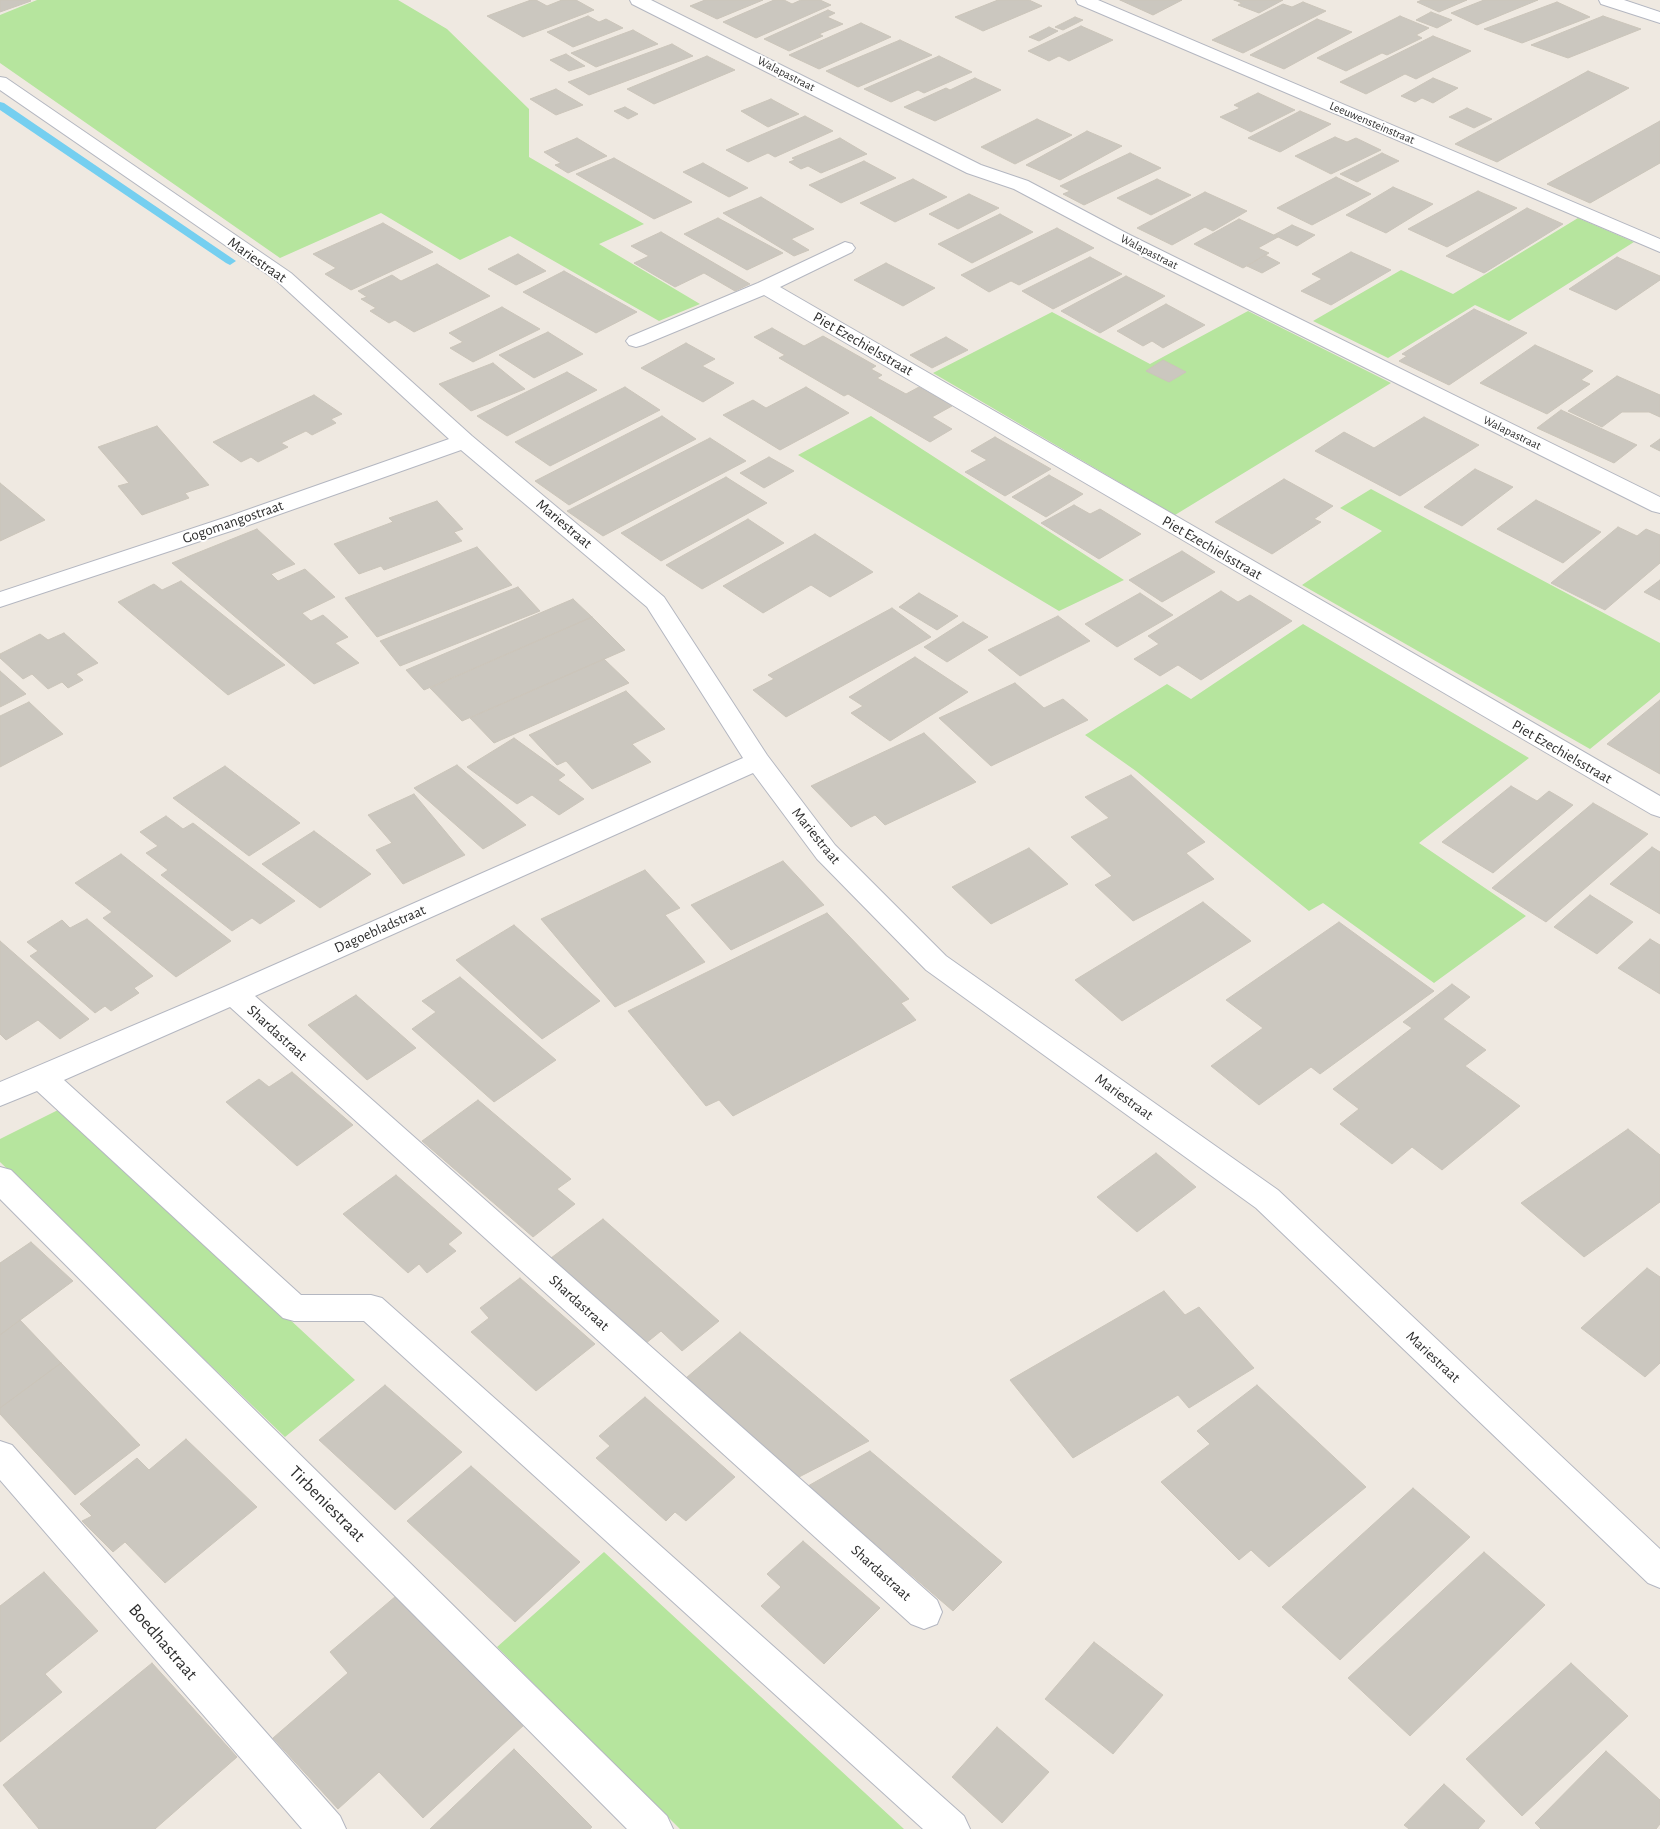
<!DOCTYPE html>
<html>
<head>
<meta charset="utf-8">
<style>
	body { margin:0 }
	canvas { display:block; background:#efe9e1 }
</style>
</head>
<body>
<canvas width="1660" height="1829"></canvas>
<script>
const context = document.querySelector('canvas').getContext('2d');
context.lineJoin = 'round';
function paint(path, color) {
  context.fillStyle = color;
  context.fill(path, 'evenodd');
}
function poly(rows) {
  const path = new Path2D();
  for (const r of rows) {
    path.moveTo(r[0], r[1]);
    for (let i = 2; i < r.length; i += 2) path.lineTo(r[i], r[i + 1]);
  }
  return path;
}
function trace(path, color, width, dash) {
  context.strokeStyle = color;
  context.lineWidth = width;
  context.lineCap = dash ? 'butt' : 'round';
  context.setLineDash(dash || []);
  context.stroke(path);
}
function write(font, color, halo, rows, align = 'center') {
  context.font = font + ' "Alegreya Sans",sans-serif';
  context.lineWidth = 4;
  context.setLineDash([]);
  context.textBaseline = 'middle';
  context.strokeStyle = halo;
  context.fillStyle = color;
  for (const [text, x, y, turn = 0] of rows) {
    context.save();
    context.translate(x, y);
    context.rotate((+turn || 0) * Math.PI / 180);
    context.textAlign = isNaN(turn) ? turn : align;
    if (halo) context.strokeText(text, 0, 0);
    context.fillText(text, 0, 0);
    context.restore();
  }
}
const green = poly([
	[37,0,398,0,447,29,529,109,529,157,644,224,599,244,700,304,659,321,510,236,460,260,381,213,280,258,0,63,0,15],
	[1578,218,1634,242,1509,321,1475,305,1388,358,1313,321,1401,270,1453,294],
	[1248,311,1391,383,1175,515,933,373,1052,312,1150,364],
	[871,416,1124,580,1059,611,798,455],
	[1371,489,1660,643,1660,692,1590,749,1302,585,1382,531,1340,508],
	[1303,624,1529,758,1419,843,1526,916,1434,983,1323,903,1309,911,1136,771,1085,735,1167,684,1191,699],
	[62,1108,355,1380,285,1437,0,1162,0,1139],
	[604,1552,904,1829,680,1829,497,1647]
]);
const stream = poly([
	[0,102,4,103,236,261,230,265,226,263,0,110,0,102]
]);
const building = poly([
	[0,0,30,0,31,1,0,12,0,0],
	[531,0,536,0,547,6,562,0,576,0,594,10,523,37,487,16,531,0],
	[705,0,763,0,717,19,690,6,705,0],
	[774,0,784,0,792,4,801,0,820,0,831,5,756,38,723,22,774,0],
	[998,0,1029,0,1042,6,983,31,955,17,998,0],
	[1120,0,1182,0,1153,15,1120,0],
	[1234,0,1283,0,1259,13,1238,5,1242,3,1234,0],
	[1422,0,1467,0,1439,12,1417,2,1422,0],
	[1484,0,1538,0,1477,25,1451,13,1484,0],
	[1303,2,1326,11,1243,53,1212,40,1283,4,1292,7,1303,2],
	[1557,2,1590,17,1522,43,1484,29,1557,2],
	[828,10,835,13,827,17,843,24,819,34,823,36,789,51,764,39,828,10],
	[1431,12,1452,20,1437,28,1416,20,1431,12],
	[588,16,599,22,606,19,623,28,573,47,547,32,588,16],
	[1400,16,1429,28,1416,35,1422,38,1387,55,1382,53,1346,71,1317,58,1400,16],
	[1603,16,1641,29,1568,58,1531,45,1603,16],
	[1075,17,1083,20,1063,30,1055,27,1075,17],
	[1317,19,1352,32,1284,69,1250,55,1317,19],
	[861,23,891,37,819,69,789,55,861,23],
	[1081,26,1113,40,1069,61,1059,56,1049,61,1028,51,1081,26],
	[1049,27,1058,31,1039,41,1029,37,1049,27],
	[633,30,658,44,596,67,571,53,633,30],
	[1433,36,1471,51,1416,79,1405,74,1366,94,1340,82,1433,36],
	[900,40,932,55,858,87,826,71,900,40],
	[672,44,693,56,589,95,568,82,672,44],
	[566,54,585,66,569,71,550,60,566,54],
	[707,56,735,70,654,104,627,89,707,56],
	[939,56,972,72,924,93,918,90,891,102,864,89,939,56],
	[1588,71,1629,88,1497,162,1455,144,1588,71],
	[975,78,1001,90,935,121,904,107,946,88,950,90,975,78],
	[1433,78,1458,88,1433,103,1422,98,1415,102,1401,96,1433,78],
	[556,89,583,105,556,115,530,99,556,89],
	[1258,93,1295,110,1251,132,1220,117,1240,108,1234,105,1258,93],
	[771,99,799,114,768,127,741,111,771,99],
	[625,107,638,114,628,119,614,111,625,107],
	[1467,108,1492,119,1474,128,1449,117,1467,108],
	[1300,111,1331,124,1280,152,1248,138,1300,111],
	[805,116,833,131,775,157,768,153,748,162,726,150,805,116],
	[1037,119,1072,135,1015,164,981,147,1037,119],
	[1660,121,1660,163,1590,203,1547,184,1660,121],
	[1087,131,1122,146,1060,180,1026,165,1087,131],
	[1335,137,1347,142,1356,138,1381,150,1331,174,1295,156,1335,137],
	[577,138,607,156,568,173,555,165,561,163,544,152,577,138],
	[840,138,867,154,821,173,808,166,801,169,789,162,795,160,792,158,840,138],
	[1130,153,1161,168,1084,205,1063,194,1070,191,1060,186,1130,153],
	[1382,153,1399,161,1357,182,1340,174,1382,153],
	[614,158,692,202,654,219,576,174,614,158],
	[864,161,896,178,841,203,809,185,864,161],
	[703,163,748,188,729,197,683,172,703,163],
	[1336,177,1371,194,1312,225,1277,208,1336,177],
	[913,179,947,197,895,222,860,203,913,179],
	[1157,179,1191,195,1151,215,1117,198,1157,179],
	[1393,187,1433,204,1386,233,1346,215,1393,187],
	[1478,191,1517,208,1447,247,1408,229,1478,191],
	[1205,192,1247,211,1213,231,1205,227,1172,245,1137,228,1205,192],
	[969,194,999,208,958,229,929,214,969,194],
	[761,197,814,229,791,239,809,250,794,256,723,213,761,197],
	[1527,208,1563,224,1484,273,1446,256,1527,208],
	[1000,214,1033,232,972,263,938,244,1000,214],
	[718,218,783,253,747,270,684,234,718,218],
	[1239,219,1278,237,1258,248,1269,253,1243,268,1194,244,1239,219],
	[383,223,433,252,351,290,325,274,336,268,313,254,383,223],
	[1292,225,1315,235,1297,246,1274,235,1292,225],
	[1057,228,1094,248,1019,285,1011,281,989,292,961,275,1057,228],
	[661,232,750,284,735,291,704,273,675,287,634,263,649,256,631,246,661,232],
	[1351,252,1391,270,1331,305,1301,291,1322,279,1312,274,1351,252],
	[518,254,546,271,516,285,488,269,518,254],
	[1265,255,1280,263,1262,273,1247,266,1265,255],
	[1090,257,1122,274,1053,309,1022,291,1090,257],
	[1617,257,1660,276,1660,280,1616,310,1569,289,1617,257],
	[886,263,935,288,903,306,854,280,886,263],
	[437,264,490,296,414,332,395,320,389,323,370,311,376,308,361,299,367,297,358,291,392,275,401,281,437,264],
	[564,271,637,312,596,333,523,292,564,271],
	[1126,276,1165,296,1100,333,1061,311,1126,276],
	[1166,304,1205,325,1163,348,1152,341,1143,346,1117,331,1166,304],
	[502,307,540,329,473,362,450,348,463,342,449,333,502,307],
	[1474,309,1527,333,1449,385,1399,361,1407,356,1402,354,1474,309],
	[772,328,804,346,823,336,876,366,871,369,882,375,877,378,906,394,919,387,952,406,932,417,952,429,930,442,848,394,844,396,779,358,785,355,754,337,772,328],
	[548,332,583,354,534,378,499,355,548,332],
	[946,337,968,350,932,368,910,355,946,337],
	[686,343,715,359,702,366,734,383,703,402,641,368,686,343],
	[1535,345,1593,371,1581,380,1590,384,1547,414,1480,383,1535,345],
	[1163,360,1186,372,1169,382,1146,371,1163,360],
	[493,363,525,389,471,411,439,384,493,363],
	[567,372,597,390,507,436,477,416,567,372],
	[1617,376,1660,395,1660,417,1649,412,1622,412,1602,427,1568,411,1617,376],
	[625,387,660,410,550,466,515,442,625,387],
	[806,387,849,413,780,450,723,415,753,400,766,408,806,387],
	[314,395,342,414,331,419,336,423,312,435,306,431,281,443,288,447,258,462,251,457,241,462,213,442,314,395],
	[1561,410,1637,445,1614,463,1537,428,1561,410],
	[662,416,696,439,569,505,535,481,662,416],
	[1424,417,1479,445,1400,496,1315,451,1344,432,1374,448,1424,417],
	[157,426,209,485,185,493,189,498,142,515,118,486,129,483,98,447,157,426],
	[995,437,1051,469,1005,496,965,472,987,460,971,451,995,437],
	[710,438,746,461,603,536,567,511,710,438],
	[1660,439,1660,451,1650,446,1660,439],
	[769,457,794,471,764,488,740,473,769,457],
	[1475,469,1513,487,1462,526,1424,507,1475,469],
	[1049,475,1083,494,1046,517,1012,497,1049,475],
	[726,477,767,503,661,561,621,533,726,477],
	[1284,479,1333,506,1314,519,1321,522,1272,554,1215,522,1284,479],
	[0,483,45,520,0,541,0,483],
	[1536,500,1601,532,1563,563,1497,529,1536,500],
	[437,501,463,529,454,532,462,541,384,570,381,566,359,574,334,544,393,522,389,518,437,501],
	[1074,505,1090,514,1100,509,1141,534,1099,559,1041,523,1074,505],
	[748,519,784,543,702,589,666,565,748,519],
	[1618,527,1637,536,1646,529,1660,535,1660,563,1605,610,1551,583,1618,527],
	[257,529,295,564,271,574,278,581,305,569,335,597,302,613,311,621,323,615,348,637,335,643,359,663,314,684,172,563,257,529],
	[815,534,873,572,830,597,811,585,763,613,723,586,815,534],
	[477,547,512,585,377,637,345,598,477,547],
	[1182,551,1215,572,1162,602,1129,580,1182,551],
	[1660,580,1660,600,1644,592,1660,580],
	[181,581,285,665,228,695,118,602,154,584,162,590,181,581],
	[518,587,540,611,400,666,380,641,518,587],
	[1221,591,1238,602,1250,595,1292,621,1201,680,1178,665,1160,676,1134,659,1159,644,1148,636,1221,591],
	[919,593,958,616,937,630,899,607,919,593],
	[1140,593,1173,615,1117,647,1085,624,1140,593],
	[573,599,592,617,424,690,406,670,573,599],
	[892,608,931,637,786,717,753,690,774,679,768,675,892,608],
	[1058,616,1090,641,1020,676,988,650,1058,616],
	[592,617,625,650,462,721,430,688,592,617],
	[963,622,988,637,947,662,924,647,963,622],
	[64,633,98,663,76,674,83,680,68,688,62,682,48,689,32,674,23,679,0,658,0,654,40,634,48,640,64,633],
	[915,657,968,692,890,741,851,713,863,706,849,697,915,657],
	[604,659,629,683,494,743,470,718,604,659],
	[0,671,26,694,0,707,0,671],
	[1015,683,1044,708,1063,699,1088,720,991,766,939,718,1015,683],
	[626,691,665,729,632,744,651,762,592,789,566,761,557,765,529,735,626,691],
	[1660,700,1660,774,1607,744,1660,700],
	[29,702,63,734,0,767,0,716,29,702],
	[924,733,976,782,885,825,875,815,851,827,811,786,924,733],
	[514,738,565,775,558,780,584,799,559,815,532,795,517,804,467,767,514,738],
	[457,765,526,825,483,849,414,788,457,765],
	[225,766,300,823,249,856,173,798,225,766],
	[1131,775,1205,842,1186,853,1214,879,1133,921,1095,885,1112,876,1071,837,1109,818,1085,797,1131,775],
	[1511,786,1537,801,1549,791,1573,805,1493,873,1442,842,1511,786],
	[414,794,465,855,403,884,376,850,392,843,368,815,414,794],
	[1593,803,1648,834,1546,922,1492,888,1593,803],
	[166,816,183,829,193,823,295,901,260,924,252,918,232,931,161,875,168,870,146,853,158,846,140,832,166,816],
	[314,831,371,874,320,908,262,864,314,831],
	[1652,847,1660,852,1660,914,1610,884,1652,847],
	[1029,848,1068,884,991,924,952,887,1029,848],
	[121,854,231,941,176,977,103,918,112,912,75,883,121,854],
	[783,861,824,905,731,950,691,905,783,861],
	[645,870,680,908,665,915,705,962,615,1007,541,919,645,870],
	[1590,895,1633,922,1597,954,1554,927,1590,895],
	[1203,902,1251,941,1122,1021,1075,980,1203,902],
	[827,913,909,999,901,1003,916,1020,733,1116,719,1100,706,1106,628,1011,827,913],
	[87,919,153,976,134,988,139,993,111,1011,105,1006,95,1013,30,956,38,951,27,942,62,920,70,928,87,919],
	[1339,922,1434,991,1320,1074,1311,1067,1259,1105,1211,1066,1263,1028,1226,1000,1339,922],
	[514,925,600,1001,542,1039,456,960,514,925],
	[1650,939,1660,945,1660,994,1618,968,1650,939],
	[0,941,89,1019,60,1039,38,1020,6,1040,0,1034,0,941],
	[460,977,556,1060,494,1102,412,1029,436,1012,422,1001,460,977],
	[1452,984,1470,997,1443,1019,1486,1050,1465,1066,1520,1106,1442,1170,1412,1147,1392,1164,1340,1124,1359,1109,1333,1089,1412,1028,1403,1022,1452,984],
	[356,995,416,1048,367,1080,308,1025,356,995],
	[292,1072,353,1125,297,1166,226,1102,259,1079,269,1087,292,1072],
	[478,1100,571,1179,557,1189,575,1204,533,1237,422,1141,478,1100],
	[1628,1129,1660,1155,1660,1202,1584,1257,1521,1203,1628,1129],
	[1156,1153,1196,1187,1137,1232,1097,1197,1156,1153],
	[396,1175,462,1233,448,1244,456,1251,427,1273,419,1264,408,1273,343,1214,396,1175],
	[603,1219,719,1321,682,1351,661,1331,645,1344,551,1258,603,1219],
	[31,1242,73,1281,0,1335,0,1263,31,1242],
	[1647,1268,1660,1277,1660,1363,1645,1377,1581,1328,1647,1268],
	[520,1278,595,1344,536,1391,471,1332,489,1318,480,1308,520,1278],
	[1164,1291,1185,1315,1199,1307,1254,1368,1189,1408,1178,1395,1073,1458,1010,1380,1164,1291],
	[20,1320,61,1363,0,1408,0,1335,20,1320],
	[740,1332,869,1441,799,1477,686,1378,740,1332],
	[61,1363,140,1445,75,1495,0,1414,0,1408,61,1363],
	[385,1385,462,1452,395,1510,319,1440,385,1385],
	[1257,1385,1366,1487,1269,1567,1251,1550,1239,1560,1161,1482,1210,1444,1197,1431,1257,1385],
	[645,1397,735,1477,686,1521,675,1512,666,1521,596,1458,610,1446,599,1436,645,1397],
	[186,1439,257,1507,165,1583,125,1542,113,1552,82,1521,92,1516,80,1504,137,1458,149,1470,186,1439],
	[870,1451,1002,1562,953,1611,808,1486,870,1451],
	[471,1466,580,1562,515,1622,407,1521,471,1466],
	[1413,1488,1470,1537,1340,1660,1282,1607,1413,1488],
	[803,1541,880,1608,824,1664,761,1606,781,1587,767,1574,803,1541],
	[1484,1552,1545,1605,1410,1736,1348,1678,1484,1552],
	[44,1572,98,1631,45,1674,62,1692,0,1742,0,1606,44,1572],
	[396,1596,524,1725,423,1818,379,1772,338,1809,273,1738,348,1673,330,1652,396,1596],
	[1094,1642,1163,1695,1113,1754,1045,1699,1094,1642],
	[152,1663,237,1757,155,1829,39,1829,3,1785,152,1663],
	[1571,1663,1628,1716,1522,1816,1466,1759,1571,1663],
	[997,1727,1049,1772,1002,1823,952,1777,997,1727],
	[514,1749,592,1827,590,1829,430,1829,514,1749],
	[1606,1751,1660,1800,1660,1824,1656,1829,1541,1829,1535,1823,1606,1751],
	[1444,1784,1485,1821,1478,1829,1409,1829,1404,1825,1444,1784]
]);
const minor = poly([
	[630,0,651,0,981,165,1028,181,1128,234,1660,497,1660,513,1652,511,1114,242,1014,189,967,173,632,4,630,0],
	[1076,0,1098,0,1660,239,1660,252,1078,4,1076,0],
	[1599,0,1624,0,1660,12,1660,23,1601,4,1599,0],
	[0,77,6,78,291,273,472,436,664,597,767,755,835,845,946,956,1278,1190,1660,1549,1660,1588,1648,1583,1256,1208,926,970,817,859,753,773,255,996,937,1600,942,1612,937,1624,924,1629,911,1624,230,1007,64,1080,301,1295,371,1295,382,1298,964,1816,970,1829,923,1829,364,1321,294,1321,283,1318,37,1091,0,1106,0,1082,224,987,743,758,647,607,461,450,246,526,0,607,0,592,230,516,449,439,277,281,0,90,0,77],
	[845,242,852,244,855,248,852,252,780,287,1660,796,1660,817,1651,814,764,295,643,345,636,347,629,345,626,341,629,337,758,283,845,242],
	[0,1167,11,1170,667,1816,673,1829,627,1829,0,1199,0,1167],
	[0,1441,12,1445,340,1816,346,1829,302,1829,0,1480,0,1441]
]);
const farStreetnames = [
	["Walapastraat",786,74,27],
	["Leeuwensteinstraat",1372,123,23],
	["Walapastraat",1149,252,27],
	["Walapastraat",1512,433,26]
];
const streetNames = [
	["Mariestraat",257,260,35],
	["Piet Ezechielsstraat",863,344,30],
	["Gogomangostraat",233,522,-19],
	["Mariestraat",564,524,40],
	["Piet Ezechielsstraat",1212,548,30],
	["Piet Ezechielsstraat",1562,752,30],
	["Mariestraat",816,836,51],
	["Dagoebladstraat",380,929,-24],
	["Shardastraat",277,1033,42],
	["Mariestraat",1124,1097,36],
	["Shardastraat",579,1303,42],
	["Mariestraat",1433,1357,43],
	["Shardastraat",881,1573,42]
];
const nearStreetnames = [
	["Tirbeniestraat",327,1504,45],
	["Boedhastraat",163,1642,49]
];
paint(green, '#b6e59e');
paint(stream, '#75cff0');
paint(building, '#cbc7bf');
trace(building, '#cbc5ba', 1);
trace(minor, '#b4b7c1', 2);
paint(minor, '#fff');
write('12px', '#2e2e2e', '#fff', farStreetnames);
write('15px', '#2e2e2e', '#fff', streetNames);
write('18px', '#2e2e2e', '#fff', nearStreetnames);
</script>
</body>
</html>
